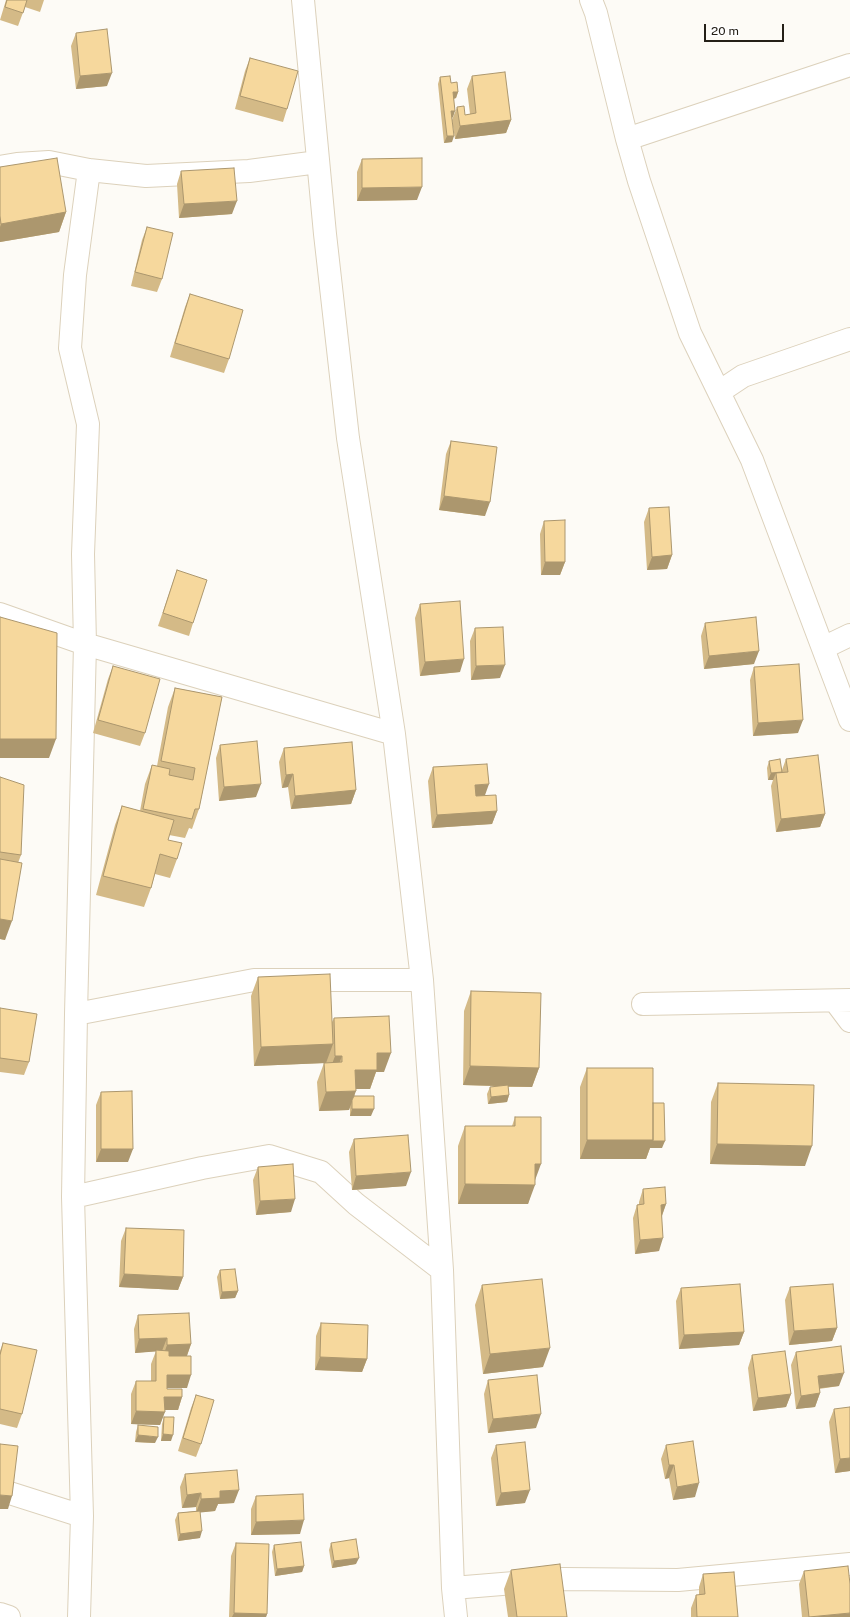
<!DOCTYPE html>
<html>
<head>
<meta charset="utf-8">
<style>
	body { margin:0 }
	#map { position:relative; width:850px; height:1617px; overflow:hidden; background:#fdfbf6; font-family:"Public Sans",sans-serif }
	canvas { display:block }
	.scale { position:absolute; left:704px; top:24px; width:80px; height:18px; box-sizing:border-box; border:2px solid #252018; border-top:0; padding-left:5px; font-size:12px; line-height:14px; white-space:nowrap; color:#252018; -webkit-text-stroke:3px #fff; paint-order:stroke }
</style>
</head>
<body>
<div id="map">
<canvas width="850" height="1617"></canvas>
<div class="scale">20 m</div>
</div>
<script>
const context = document.querySelector('canvas').getContext('2d');
context.lineJoin = 'round';
function poly(rows) {
  const path = new Path2D();
  for (const r of rows) {
    path.moveTo(r[0], r[1]);
    for (let i = 2; i < r.length; i += 2) path.lineTo(r[i], r[i + 1]);
  }
  return path;
}
function trace(path, color, width, dash) {
  context.strokeStyle = color;
  context.lineWidth = width;
  context.lineCap = dash ? 'butt' : 'round';
  context.setLineDash(dash || []);
  context.stroke(path);
}
function paint(path, color) {
  context.fillStyle = color;
  context.fill(path, 'evenodd');
}
const minor = poly([
	[303,0,325,234,348,438,394,734,422,980,442,1270,453,1588,456,1617],
	[591,0,596,13,627,139,639,181,690,333,752,460,850,720],
	[627,139,850,65],
	[0,167,17,164,49,162,89,170,146,176,249,171,318,162],
	[719,392,743,376,850,339],
	[0,614,85,644,394,734],
	[823,648,850,635],
	[835,1001,850,1021],
	[643,1004,850,1000],
	[76,1014,254,980,422,980],
	[73,1197,202,1168,269,1156,321,1172,356,1204,442,1270],
	[0,1490,82,1516],
	[453,1588,563,1579,678,1580,850,1564],
	[0,1614,9,1617],
	[79,1617,82,1516,73,1197,76,1014,85,644,83,554,88,424,70,348,75,275,89,170]
]);
const wall = poly([
	[6,0,44,0,40,12,25,7,18,26,0,20],
	[76,33,107,86,76,89,71,46],
	[250,58,287,109,283,122,235,109,245,71],
	[472,76,511,120,506,133,455,139,452,120,457,107,465,115,470,114,467,89],
	[440,77,451,83,458,92,456,98,454,99,453,117,452,118,452,142,444,143,438,84],
	[362,159,417,200,357,201,357,172],
	[0,167,66,212,59,232,0,242],
	[181,171,232,214,179,218,177,184],
	[147,227,162,279,157,292,131,286,142,240],
	[190,294,229,359,224,373,170,357,185,307],
	[451,441,485,516,439,510,446,454],
	[649,508,672,555,667,569,647,570,644,522],
	[544,521,565,562,560,575,541,575,540,534],
	[177,570,193,623,189,636,158,626],
	[420,604,460,672,420,676,415,618],
	[705,623,754,664,704,669,701,636],
	[475,628,500,678,471,680,470,641],
	[113,666,145,733,140,746,93,733,108,679],
	[754,667,798,733,753,736,750,680],
	[175,688,222,697,199,809,192,829,189,828,185,838,169,835,168,840,177,859,170,878,155,874,151,888,144,907,96,895,115,825,122,806,140,811,145,784,152,765,157,766,168,707],
	[220,745,256,797,219,801,216,758],
	[284,748,356,790,351,804,291,809,288,787,282,788,279,762],
	[786,759,825,814,820,827,776,832,771,786,773,780,768,780,767,768,769,761,782,770],
	[433,767,485,796,497,811,492,824,432,828,428,781],
	[0,777,21,855,18,863,5,940,0,939],
	[258,977,332,1022,334,1018,384,1072,376,1072,370,1089,356,1089,354,1096,371,1116,350,1116,350,1106,349,1110,319,1111,317,1082,324,1063,254,1066,251,996],
	[471,991,539,1068,532,1087,508,1087,509,1095,507,1102,488,1104,487,1094,490,1087,496,1086,463,1085,464,1011],
	[0,1008,29,1062,24,1075,0,1072],
	[587,1068,653,1103,662,1148,650,1148,646,1159,580,1159,580,1087],
	[718,1083,805,1166,710,1164,711,1102],
	[101,1092,128,1162,96,1162,96,1105],
	[515,1117,535,1180,528,1204,458,1204,458,1146,465,1126,512,1126],
	[354,1139,406,1186,352,1190,349,1152],
	[258,1167,291,1212,256,1215,253,1180],
	[643,1189,666,1204,662,1216,659,1251,635,1254,633,1218,637,1205,639,1204,639,1202],
	[126,1228,183,1277,178,1290,119,1287,121,1241],
	[220,1270,238,1291,235,1298,220,1299,217,1277],
	[482,1285,543,1367,483,1374,475,1305],
	[790,1287,837,1328,832,1341,789,1345,785,1300],
	[681,1288,744,1332,739,1345,679,1349,676,1301],
	[138,1315,191,1344,187,1356,187,1388,167,1388,167,1389,182,1397,178,1410,165,1410,160,1425,131,1424,131,1394,136,1381,151,1381,151,1364,156,1351,135,1353,134,1329],
	[321,1323,367,1359,362,1372,315,1370,316,1336],
	[3,1343,22,1414,17,1428,0,1424,0,1351],
	[796,1352,839,1386,819,1389,820,1393,815,1407,796,1409,791,1365],
	[752,1355,791,1394,786,1407,753,1411,748,1368],
	[488,1380,536,1428,488,1433,484,1394],
	[196,1395,201,1444,196,1457,178,1451,191,1408],
	[834,1409,850,1471,835,1473,829,1422],
	[164,1417,171,1441,161,1441,162,1424],
	[138,1425,155,1443,135,1442,136,1432],
	[496,1445,525,1503,496,1506,491,1458],
	[666,1445,695,1497,673,1500,669,1478,665,1479,661,1459],
	[185,1474,234,1503,218,1504,215,1511,200,1512,200,1538,178,1541,175,1520,178,1513,196,1511,196,1507,182,1508,180,1487],
	[256,1496,300,1534,251,1535,251,1509],
	[236,1543,267,1614,266,1617,229,1617,231,1556],
	[331,1543,356,1564,332,1568,329,1550],
	[274,1545,304,1566,302,1572,275,1576,272,1552],
	[511,1570,567,1617,508,1617,504,1589],
	[804,1571,850,1617,802,1617,799,1584],
	[703,1574,738,1617,691,1617,691,1608,696,1595,699,1595,699,1587]
]);
const shadedWall = poly([
	[112,73,107,86,76,89,80,76],
	[453,92,458,92,456,98,451,99],
	[451,111,455,111,453,117,449,118],
	[511,120,506,133,455,139,460,126],
	[447,136,454,136,452,142,444,143],
	[422,187,417,200,357,201,362,188],
	[237,201,232,214,179,218,184,204],
	[66,212,59,232,0,242,0,227,1,224],
	[444,496,490,502,485,516,439,510],
	[672,555,667,569,647,570,652,557],
	[545,562,565,562,560,575,541,575],
	[759,651,754,664,704,669,709,656],
	[464,659,460,672,420,676,425,662],
	[505,665,500,678,471,680,476,666],
	[803,720,798,733,753,736,758,723],
	[0,739,56,739,49,758,0,758],
	[782,772,776,773,773,780,768,780,771,773],
	[293,774,288,787,282,788,286,775],
	[261,784,256,797,219,801,224,787],
	[489,784,484,798,470,799,475,785],
	[356,790,351,804,291,809,295,796],
	[497,811,492,824,432,828,437,815],
	[825,814,820,827,776,832,781,819],
	[0,919,12,921,5,940,0,939],
	[333,1044,326,1063,254,1066,261,1047],
	[377,1053,391,1053,384,1072,376,1072,370,1089,348,1089,355,1070],
	[335,1056,342,1056,335,1075,328,1075],
	[470,1066,539,1068,532,1087,463,1085],
	[356,1091,349,1110,319,1111,326,1092],
	[509,1095,507,1102,488,1104,491,1097],
	[352,1109,374,1109,371,1116,350,1116],
	[587,1140,653,1140,665,1141,662,1148,650,1148,646,1159,580,1159],
	[717,1144,812,1146,805,1166,710,1164],
	[101,1149,133,1149,128,1162,96,1162],
	[535,1164,541,1164,534,1183],
	[411,1172,406,1186,352,1190,356,1176],
	[465,1184,535,1185,528,1204,458,1204],
	[295,1199,291,1212,256,1215,260,1201],
	[666,1204,661,1218,661,1205],
	[663,1238,659,1251,635,1254,640,1240],
	[124,1274,183,1277,178,1290,119,1287],
	[238,1291,235,1298,220,1299,222,1292],
	[837,1328,832,1341,789,1345,794,1331],
	[744,1332,739,1345,679,1349,684,1335],
	[167,1338,162,1351,135,1353,139,1339],
	[191,1344,186,1358,162,1359,167,1345],
	[550,1348,543,1367,483,1374,490,1354],
	[320,1357,367,1359,362,1372,315,1370],
	[844,1373,839,1386,813,1389,818,1376],
	[167,1375,191,1375,187,1388,162,1388],
	[820,1393,815,1407,796,1409,801,1396],
	[791,1394,786,1407,753,1411,758,1398],
	[164,1397,182,1397,178,1410,160,1410],
	[136,1411,165,1412,160,1425,131,1424],
	[541,1414,536,1428,488,1433,493,1419],
	[163,1434,173,1435,171,1441,161,1441],
	[138,1435,158,1437,155,1443,135,1442],
	[850,1458,850,1471,835,1473,840,1459],
	[669,1465,674,1465,669,1478,665,1479],
	[699,1483,695,1497,673,1500,677,1487],
	[239,1490,234,1503,218,1504,215,1511,196,1513,201,1499,220,1491],
	[530,1490,525,1503,496,1506,501,1493],
	[201,1493,196,1507,182,1508,187,1495],
	[0,1495,12,1496,8,1509,0,1509],
	[304,1520,300,1534,251,1535,256,1522],
	[202,1531,200,1538,178,1541,180,1534],
	[359,1558,356,1564,332,1568,334,1561],
	[304,1566,302,1572,275,1576,277,1569],
	[234,1613,267,1614,266,1617,232,1617],
	[850,1613,850,1617,812,1617]
]);
const building = poly([
	[7,0,27,0,23,13,5,7,7,0],
	[107,29,112,73,80,76,76,33,107,29],
	[250,58,298,71,287,109,240,96,250,58],
	[505,72,511,120,460,126,457,107,464,106,465,115,476,113,472,76,505,72],
	[450,76,451,83,457,82,458,92,453,92,455,111,451,111,454,136,447,136,440,77,450,76],
	[57,158,66,212,1,224,0,216,0,167,57,158],
	[422,158,422,187,362,188,362,159,422,158],
	[234,168,237,201,184,204,181,171,234,168],
	[147,227,173,233,162,279,135,272,147,227],
	[190,294,243,310,229,359,175,343,190,294],
	[451,441,497,447,490,502,444,496,451,441],
	[669,507,672,555,652,557,649,508,669,507],
	[565,520,565,562,545,562,544,521,565,520],
	[177,570,207,580,193,623,163,613,177,570],
	[460,601,464,659,425,662,420,604,460,601],
	[0,617,57,633,56,739,0,739,0,617],
	[756,617,759,651,709,656,705,623,756,617],
	[503,627,505,665,476,666,475,628,503,627],
	[799,664,803,720,758,723,754,667,799,664],
	[113,666,160,679,145,733,98,720,113,666],
	[175,688,222,697,199,809,195,809,192,819,143,809,152,765,170,769,169,775,193,780,195,768,161,761,175,688],
	[257,741,261,784,224,787,220,745,257,741],
	[352,742,356,790,295,796,293,774,286,775,284,748,352,742],
	[818,755,825,814,781,819,776,773,788,772,786,759,818,755],
	[780,759,782,772,771,773,769,761,780,759],
	[487,764,489,784,475,785,476,796,496,795,497,811,437,815,433,767,487,764],
	[0,777,24,785,21,855,0,852,0,777],
	[122,806,174,820,168,840,182,843,177,859,160,854,151,888,103,876,122,806],
	[0,859,22,863,12,921,0,919,0,859],
	[330,974,333,1044,261,1047,258,977,330,974],
	[471,991,541,993,539,1068,470,1066,471,991],
	[0,1008,37,1014,29,1062,0,1058,0,1008],
	[389,1016,391,1053,377,1053,377,1070,355,1070,356,1091,326,1092,324,1063,342,1062,342,1056,335,1056,334,1018,389,1016],
	[587,1068,653,1068,653,1140,587,1140,587,1068],
	[718,1083,814,1085,812,1146,717,1144,718,1083],
	[508,1085,509,1095,491,1097,490,1087,508,1085],
	[132,1091,133,1149,101,1149,101,1092,132,1091],
	[354,1096,374,1096,374,1109,352,1109,352,1100,354,1096],
	[653,1103,664,1103,665,1141,653,1141,653,1103],
	[515,1117,541,1117,541,1164,535,1164,535,1185,465,1184,465,1126,515,1126,515,1117],
	[408,1135,411,1172,356,1176,354,1139,408,1135],
	[293,1164,295,1199,260,1201,258,1167,293,1164],
	[665,1187,666,1204,661,1205,663,1238,640,1240,637,1205,644,1204,643,1189,665,1187],
	[126,1228,184,1230,183,1277,124,1274,126,1228],
	[235,1269,238,1291,222,1292,220,1270,235,1269],
	[542,1279,550,1348,490,1354,482,1285,542,1279],
	[740,1284,744,1332,684,1335,681,1288,740,1284],
	[833,1284,837,1328,794,1331,790,1287,833,1284],
	[189,1313,191,1344,167,1345,167,1338,139,1339,138,1315,189,1313],
	[321,1323,368,1325,367,1359,320,1357,321,1323],
	[3,1343,37,1350,22,1414,0,1409,0,1355,3,1343],
	[841,1346,844,1373,818,1376,820,1393,801,1396,796,1352,841,1346],
	[156,1350,169,1351,169,1356,191,1356,191,1375,167,1375,167,1389,182,1389,182,1397,164,1397,165,1412,136,1411,136,1381,156,1381,156,1350],
	[785,1351,791,1394,758,1398,752,1355,785,1351],
	[537,1375,541,1414,493,1419,488,1380,537,1375],
	[196,1395,214,1400,201,1444,183,1438,196,1395],
	[850,1407,850,1458,840,1459,834,1409,850,1407],
	[164,1417,174,1417,173,1435,163,1434,164,1417],
	[138,1425,158,1427,158,1437,138,1435,138,1425],
	[693,1441,699,1483,677,1487,674,1465,669,1465,666,1445,693,1441],
	[525,1442,530,1490,501,1493,496,1445,525,1442],
	[0,1444,18,1446,12,1496,0,1495,0,1444],
	[237,1470,239,1490,220,1491,220,1498,201,1499,201,1493,187,1495,185,1474,237,1470],
	[303,1494,304,1520,256,1522,256,1496,303,1494],
	[200,1511,202,1531,180,1534,178,1513,200,1511],
	[356,1539,359,1558,334,1561,331,1543,356,1539],
	[301,1542,304,1566,277,1569,274,1545,301,1542],
	[236,1543,269,1544,267,1614,234,1613,236,1543],
	[560,1564,567,1617,517,1617,511,1570,560,1564],
	[848,1566,850,1584,850,1613,809,1617,804,1571,848,1566],
	[734,1572,738,1617,697,1617,696,1595,705,1594,703,1574,734,1572]
]);
trace(minor, '#dcd1bb', 24);
trace(minor, '#fff', 22);
paint(wall, '#d4ba87');
paint(shadedWall, '#ac976e');
paint(building, '#f6d89d');
trace(building, '#ac976e', 1);
</script>
</body>
</html>
